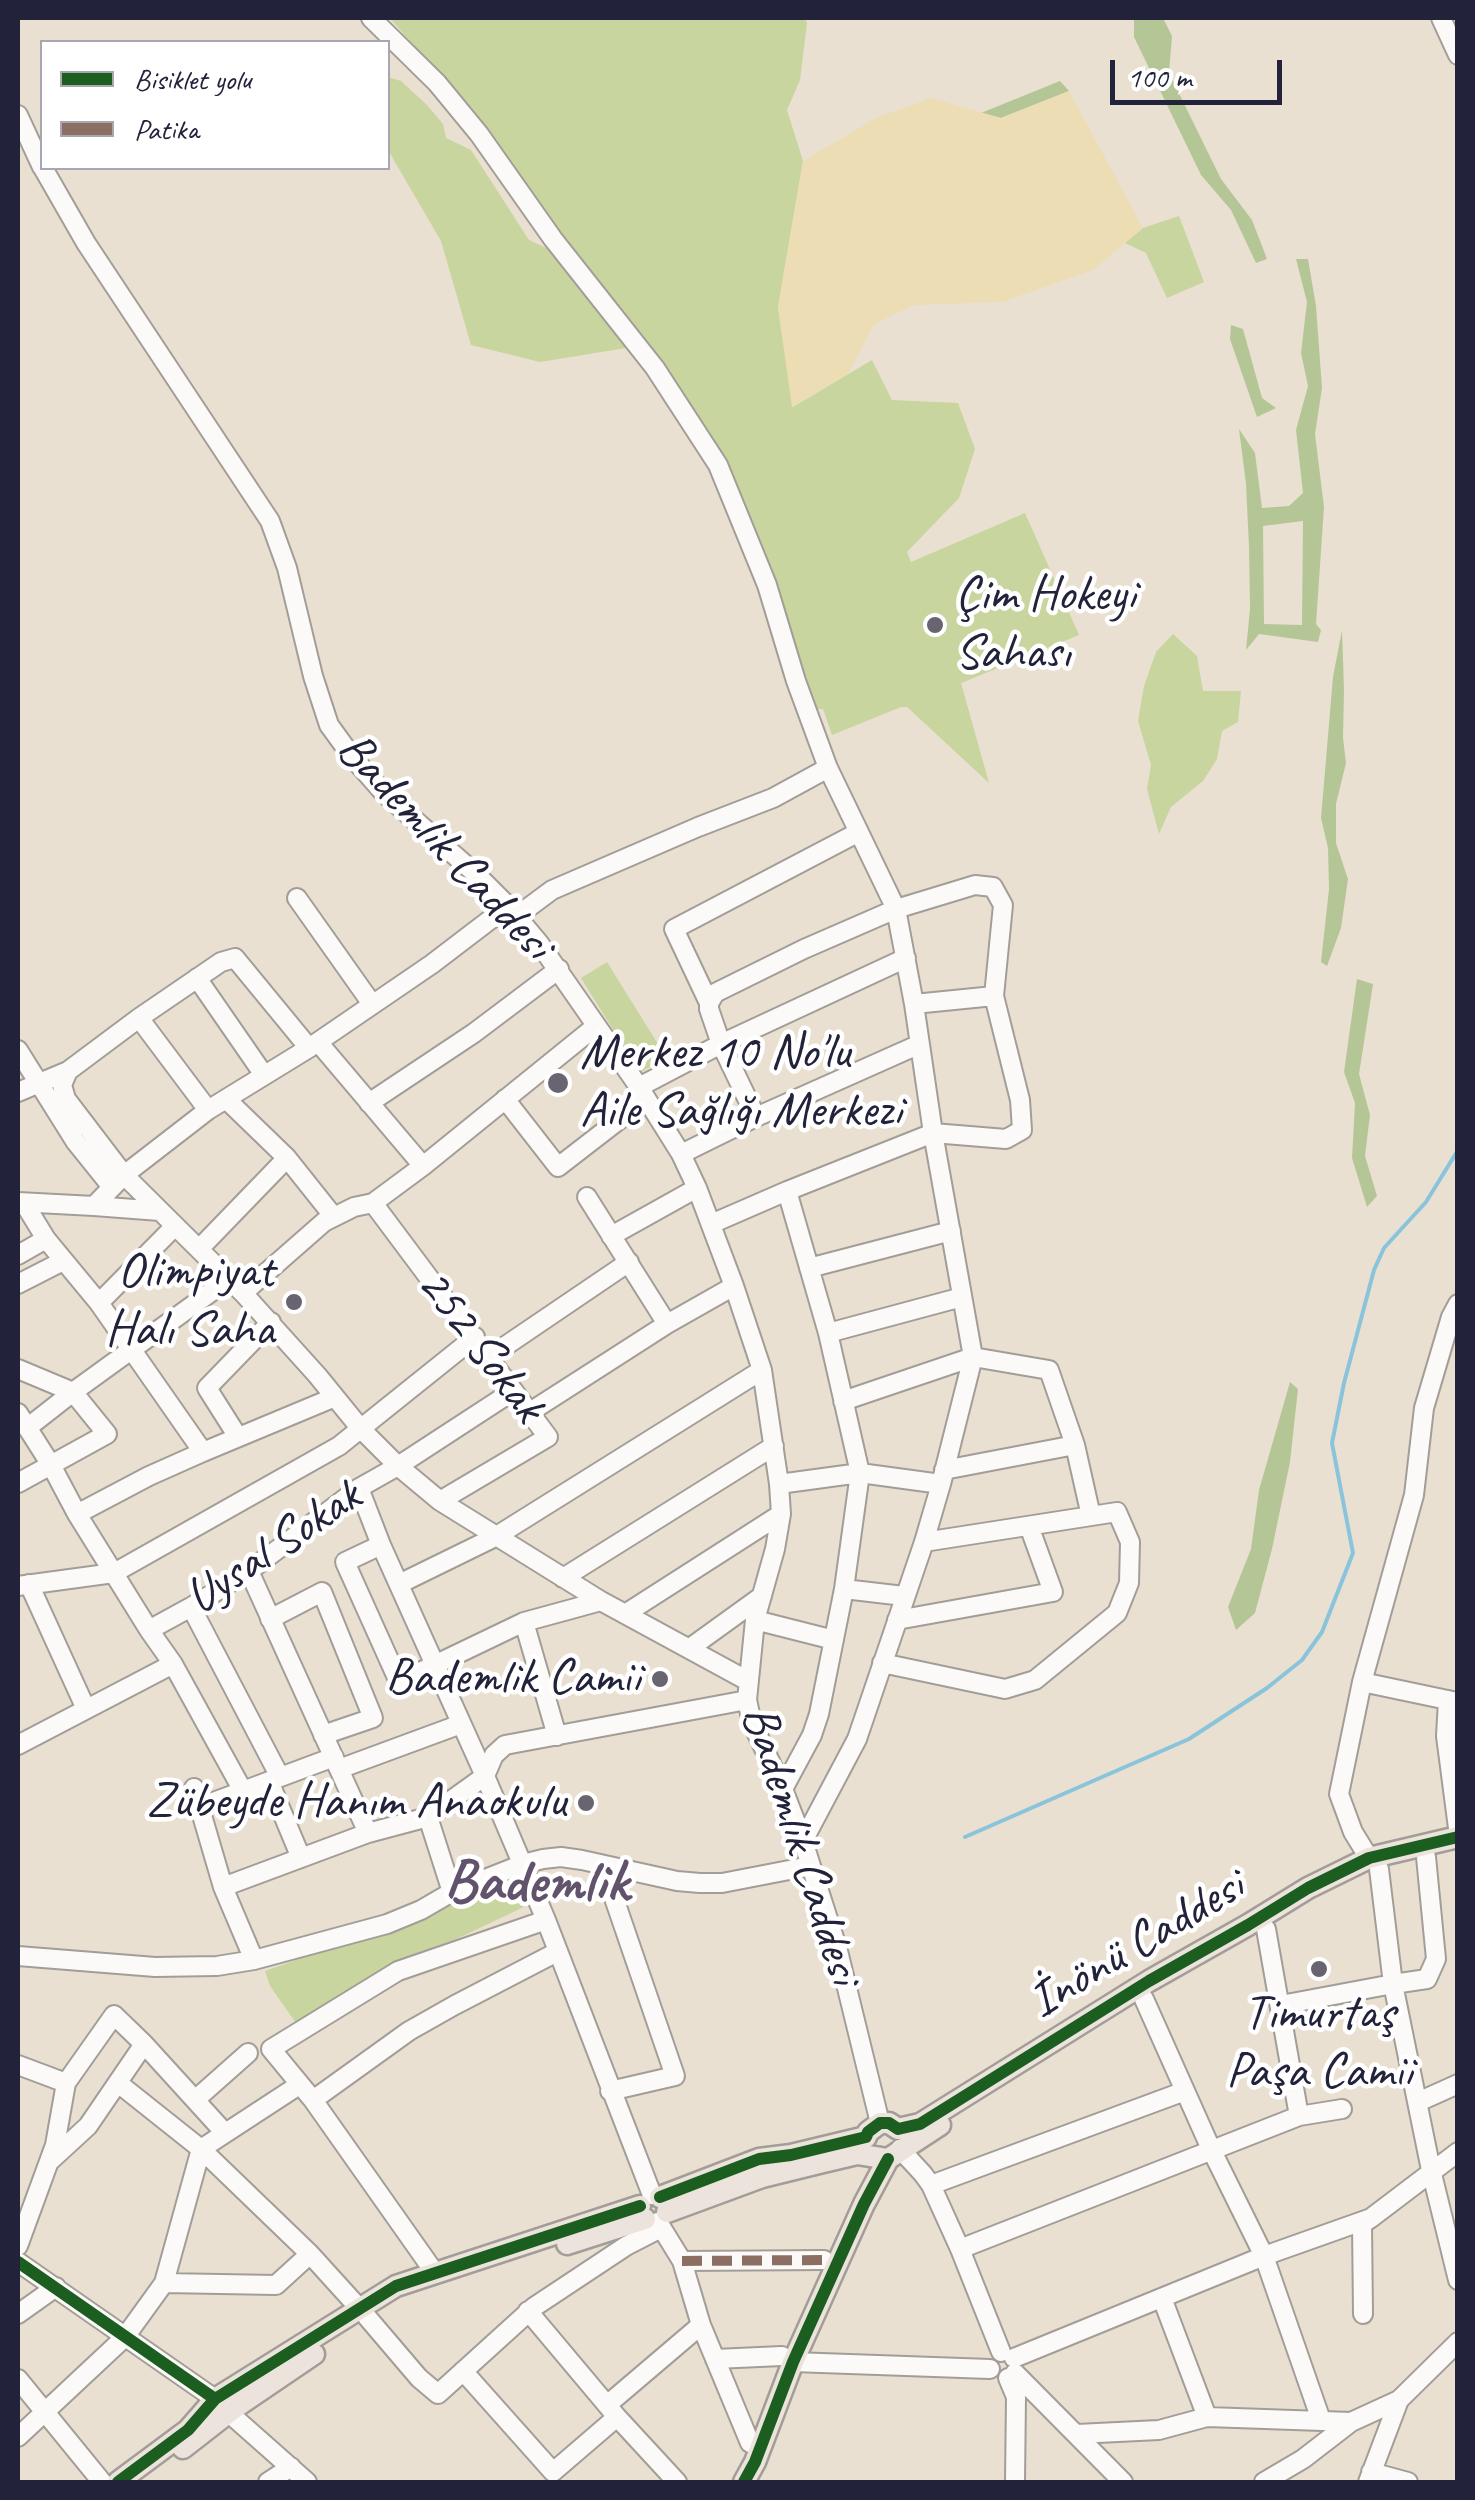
<!DOCTYPE html>
<html>
<head>
<meta charset="utf-8">
<style>
	body { margin:0 }
	#map { position:relative; width:1475px; height:2500px; overflow:hidden; background:#e9e0d1; font-family:Caveat,sans-serif }
	canvas { display:block }
	.frame { position:absolute; inset:0; border:20px solid #22223b; pointer-events:none }
	.legend { position:absolute; left:40px; top:40px; width:350px; height:130px; box-sizing:border-box; background:#fff; border:2px solid #a7a7b1; margin:0; padding:12px 18px; list-style:none; font-size:30px; color:#22223b }
	.legend li { display:flex; align-items:center; gap:20px; height:50px }
	.legend b { width:50px; border:2px solid #a7a7b1 }
	.scale { position:absolute; left:1110px; top:60px; width:172px; height:45px; box-sizing:border-box; border:5px solid #22223b; border-top:0; padding-left:12px; font-size:30px; line-height:35px; white-space:nowrap; color:#22223b; -webkit-text-stroke:8px #fff; paint-order:stroke }
</style>
</head>
<body>
<div id="map">
<canvas width="1475" height="2500"></canvas>
<div class="frame"></div>
<ul class="legend">
<li><b style="height:12px;background:#1b5e20"></b>Bisiklet yolu</li>
<li><b style="height:12px;background:#8d6e63"></b>Patika</li>
</ul>
<div class="scale">100 m</div>
</div>
<script>
const context = document.querySelector('canvas').getContext('2d');
context.lineJoin = 'round';
function paint(path, color) {
  context.fillStyle = color;
  context.fill(path, 'evenodd');
}
function poly(rows) {
  const path = new Path2D();
  for (const r of rows) {
    path.moveTo(r[0], r[1]);
    for (let i = 2; i < r.length; i += 2) path.lineTo(r[i], r[i + 1]);
  }
  return path;
}
function trace(path, color, width, dash) {
  context.strokeStyle = color;
  context.lineWidth = width;
  context.lineCap = dash ? 'butt' : 'round';
  context.setLineDash(dash || []);
  context.stroke(path);
}
function write(font, color, halo, rows, align = 'center') {
  context.font = font + ' Caveat,sans-serif';
  context.lineWidth = 9;
  context.setLineDash([]);
  context.textBaseline = 'middle';
  context.strokeStyle = halo;
  context.fillStyle = color;
  for (const [text, x, y, turn = 0] of rows) {
    context.save();
    context.translate(x, y);
    context.rotate((+turn || 0) * Math.PI / 180);
    context.textAlign = isNaN(turn) ? turn : align;
    if (halo) context.strokeText(text, 0, 0);
    context.fillText(text, 0, 0);
    context.restore();
  }
}
const green = poly([
	[390,18,805,18,807,23,800,80,787,110,803,161,778,307,793,407,872,360,892,400,958,403,975,449,959,498,907,552,911,562,1025,513,1079,635,961,683,989,783,907,707,901,707,832,735,823,709,815,709,767,563,733,480,469,111],
	[388,77,401,81,427,105,443,124,446,138,471,150,529,240,557,253,626,348,540,362,471,345,441,241,388,150],
	[1179,216,1204,282,1167,298,1146,253,1125,243,1143,228],
	[1173,634,1197,656,1203,691,1241,691,1238,722,1222,731,1217,759,1203,781,1171,807,1159,834,1147,789,1151,765,1138,721,1144,686,1156,652],
	[607,962,666,1057,640,1073,581,978],
	[516,1881,526,1906,391,1970,296,2023,270,1986,265,1971]
]);
const forest = poly([
	[1134,18,1163,18,1172,36,1169,73,1221,179,1252,220,1267,259,1256,263,1231,210,1201,175,1134,37],
	[1060,81,1069,91,1001,118,981,113],
	[1296,259,1308,259,1316,306,1322,388,1315,434,1324,507,1316,624,1321,630,1318,642,1259,634,1246,650,1250,609,1249,547,1246,484,1239,429,1255,453,1262,508,1289,506,1303,493,1296,430,1308,386,1301,353,1307,302],
	[1303,521,1302,625,1264,624,1263,526],
	[1231,325,1243,329,1262,398,1276,408,1257,417,1230,339],
	[1342,630,1344,690,1343,738,1346,763,1336,804,1336,843,1348,879,1341,928,1327,966,1321,962,1329,889,1328,848,1321,818,1333,677],
	[1357,979,1373,984,1359,1074,1370,1115,1365,1156,1377,1196,1367,1207,1352,1158,1355,1103,1344,1072],
	[1290,1382,1298,1389,1290,1462,1272,1549,1255,1613,1236,1630,1228,1607,1251,1549,1259,1490]
]);
const sand = poly([
	[1069,91,1143,228,1093,270,1002,302,914,305,874,324,848,374,792,407,778,307,803,161,878,117,931,98,1001,118]
]);
const stream = poly([
	[965,1837,1189,1739,1267,1688,1302,1660,1322,1632,1353,1553,1332,1443,1344,1383,1374,1270,1384,1248,1426,1202,1458,1150]
]);
const minor = poly([
	[371,18,437,83,479,134,553,239,655,368,718,465,767,585,796,681,828,768,896,909,914,1004,933,1133,973,1357,941,1484,924,1542,857,1739,803,1841],
	[1441,18,1458,55],
	[18,115,42,167],
	[43,168,86,243,270,521,287,568,313,676,329,725,353,758,384,793,477,875,508,906,539,943,639,1087,681,1154,697,1188,734,1286,762,1370,779,1484,781,1514,775,1549,755,1620,747,1700,752,1723,783,1789,803,1841,837,1947,880,2123],
	[297,898,372,1004],
	[517,916,552,890,698,827,773,798,828,768],
	[197,978,264,1075],
	[709,1003,674,929,859,832],
	[914,1004,994,996],
	[139,1018,68,1071,62,1085,66,1099,124,1175,243,1293,317,1375,361,1429,398,1466,440,1501,601,1601,748,1681],
	[318,1042,423,1166],
	[18,1050,75,1141,112,1187],
	[639,1087,721,1044,906,958],
	[18,1092,68,1071],
	[226,1099,287,1158,334,1217],
	[505,1099,558,1167,646,1099],
	[369,1103,474,1033,559,969],
	[208,1110,139,1018,221,962,235,958,309,1048],
	[681,1154,756,1117,920,1044],
	[587,1197,667,1324],
	[18,1202,94,1206,124,1175,208,1110,309,1048,432,964,508,906],
	[24,1203,46,1239,99,1303,203,1452],
	[373,1203,548,1437,440,1501],
	[94,1206,160,1211],
	[711,1224,787,1191,933,1133,1006,1139,1022,1130,1020,1100,994,996,1003,905,993,887,975,885,896,909,804,949,715,993,709,1003,709,1009,721,1044,756,1117],
	[611,1236,697,1188],
	[199,1249,287,1158],
	[18,1255,46,1239],
	[809,1268,951,1231],
	[18,1284,63,1261],
	[243,1293,324,1222,354,1207,373,1203,423,1166,596,1026],
	[99,1303,175,1226],
	[828,1333,962,1297],
	[489,1357,629,1262],
	[18,1369,73,1392,107,1434,18,1483],
	[843,1401,973,1357,1049,1370,1075,1445,1091,1516],
	[530,1412,667,1324,734,1286],
	[18,1413,51,1465,77,1514,149,1630,173,1664,243,1791],
	[27,1428,73,1392,229,1279],
	[238,1437,207,1388,271,1322],
	[944,1470,1075,1445],
	[779,1484,860,1473,941,1484],
	[359,1488,381,1545,485,1776,546,1920,652,2195],
	[77,1514,149,1476,203,1452,335,1397],
	[381,1545,345,1562,399,1682,524,1622,601,1601],
	[249,1571,368,1833],
	[563,1578,774,1446],
	[29,1584,86,1709],
	[399,1584,495,1537,762,1370],
	[18,1586,114,1573,339,1446,475,1337],
	[844,1589,904,1596],
	[191,1607,280,1777],
	[625,1614,781,1514],
	[270,1619,322,1592,373,1718,323,1735],
	[755,1620,834,1640],
	[897,1620,1053,1592,1029,1526],
	[524,1622,557,1736],
	[149,1630,191,1607,249,1571,359,1488,398,1466,513,1391],
	[690,1648,762,1596],
	[882,1663,1005,1689,1035,1680,1117,1613,1129,1583,1130,1542,1117,1512,924,1542],
	[1362,1682,1457,1702],
	[1448,1700,1446,1736,1458,1828],
	[18,1745,173,1664],
	[339,1769,461,1724],
	[485,1776,494,1755,505,1745,747,1700],
	[269,1781,301,1858],
	[194,1788,223,1887,254,1960],
	[783,1789,812,1735,819,1714,844,1589,860,1473,828,1333,787,1191],
	[200,1807,334,1757],
	[428,1817,452,1892],
	[1369,1858,1353,1832,1339,1794,1362,1682,1414,1495,1424,1408,1451,1317,1458,1304],
	[603,1866,675,2076,610,2091],
	[1379,1869,1393,1984,1427,1979,1436,1959,1426,1857],
	[223,1887,368,1833,428,1817,485,1776],
	[1266,1929,1299,2116],
	[18,1956,155,1967,217,1966,254,1960,387,1924,421,1910,452,1892,523,1864,543,1859,561,1857,582,1860,677,1881,700,1883,722,1883,810,1866],
	[1144,1999,1211,2149,1264,2256,1321,2420],
	[1281,2005,1393,1984,1431,2170,1458,2280],
	[18,2065,66,2083],
	[118,2083,201,2149,310,2254,359,2308],
	[195,2100,225,2133],
	[313,2100,409,2031,455,2005,557,1952],
	[1418,2102,1458,2084],
	[900,2149,923,2174,931,2185,960,2249,1001,2352],
	[51,2160,88,2126,144,2044],
	[931,2185,1185,2091],
	[658,2222,682,2261,701,2325,750,2443],
	[18,2246,55,2145,66,2083,114,2015,144,2044,195,2100,248,2053],
	[960,2249,1299,2116,1342,2109],
	[682,2261,824,2260],
	[18,2262,215,2399],
	[435,2273,313,2100,271,2049,398,1971,546,1920],
	[164,2283,276,2285,310,2254],
	[1162,2298,1207,2417],
	[528,2311,617,2417,677,2482],
	[18,2314,56,2287],
	[1363,2314,1362,2224,1371,2218],
	[367,2317,419,2378,438,2394,534,2307,626,2246,661,2228],
	[1014,2358,1264,2256,1371,2218,1458,2152],
	[715,2359,782,2356],
	[793,2362,990,2369],
	[463,2371,553,2472,617,2417],
	[1015,2373,1123,2482],
	[1008,2378,1016,2397,1015,2482],
	[18,2379,102,2482],
	[607,2405,701,2325],
	[229,2413,307,2482],
	[1077,2434,1159,2430,1207,2417,1351,2422],
	[18,2437,125,2337,164,2283,201,2149,299,2085],
	[1371,2472,1408,2482],
	[268,2482,291,2467],
	[1264,2482,1303,2459,1351,2422,1399,2400,1458,2342],
	[1368,2482,1399,2400]
]);
const major = poly([
	[660,2197,759,2159,791,2155,866,2137,868,2132,880,2123,889,2123,898,2129,920,2124,1149,1981,1248,1925,1308,1888,1369,1858,1458,1837],
	[667,2212,762,2177,823,2162,857,2154,888,2159,940,2125],
	[567,2244,645,2219],
	[183,2448,233,2409,314,2354],
	[118,2482,188,2430,215,2399,396,2286,640,2206],
	[744,2482,755,2462,793,2362,864,2204,888,2159]
]);
const quiet = poly([
	[682,2261,824,2260]
]);
const cycleway = poly([
	[660,2197,759,2159,791,2155,866,2137,868,2132,880,2123,889,2123,898,2129,920,2124,1149,1981,1248,1925,1308,1888,1369,1858,1458,1837],
	[18,2262,215,2399],
	[118,2482,188,2430,215,2399,396,2286,640,2206],
	[744,2482,755,2462,793,2362,864,2204,888,2159]
]);
const markers = [
	[935,625,10,"#686470"],
	[558,1083,12,"#686470"],
	[294,1302,10,"#686470"],
	[660,1679,10,"#686470"],
	[586,1803,10,"#686470"],
	[1319,1969,10,"#686470"]
];
const poiNames = [
	["Çim Hokeyi",955,596,"left"],
	["Sahası",955,654,"left"],
	["Merkez 10 No'lu",580,1054,"left"],
	["Aile Sağlığı Merkezi",580,1112,"left"],
	["Olimpiyat",274,1273],
	["Halı Saha",274,1331],
	["Bademlik Camii",640,1679],
	["Zübeyde Hanım Anaokulu",566,1803],
	["Timurtaş",1319,2015,"center"],
	["Paşa Camii",1319,2073,"center"]
];
const streetNames = [
	["Bademlik Caddesi",444,847,47],
	["252 Sokak",480,1346,53],
	["Uysal Sokak",274,1548,-34],
	["Bademlik Caddesi",800,1845,72],
	["İnönü Caddesi",1137,1945,-31]
];
const districtNames = [
	["Bademlik",536,1884]
];
paint(green, '#c8d59e');
paint(forest, '#b5c696');
paint(sand, '#ecddb5');
trace(stream, '#8ac4db', 4);
trace(minor, '#a39d98', 22);
trace(major, '#a39d98', 25);
trace(minor, '#fcfaf8', 18);
trace(major, '#ece4dc', 20);
trace(quiet, '#8d6e63', 10, [20, 10]);
trace(cycleway, '#1b5e20', 12);
for (const [x, y, r, color] of markers) {
  const dot = new Path2D();
  dot.arc(x, y, r, 0, 2 * Math.PI);
  context.fillStyle = color;
  context.fill(dot);
  trace(dot, '#fff', 4);
}
write('50px', '#22223b', '#fff', poiNames, 'right');
write('50px', '#22223b', '#fff', streetNames);
write('bold 60px', '#62536d', '#fff', districtNames);
</script>
</body>
</html>
